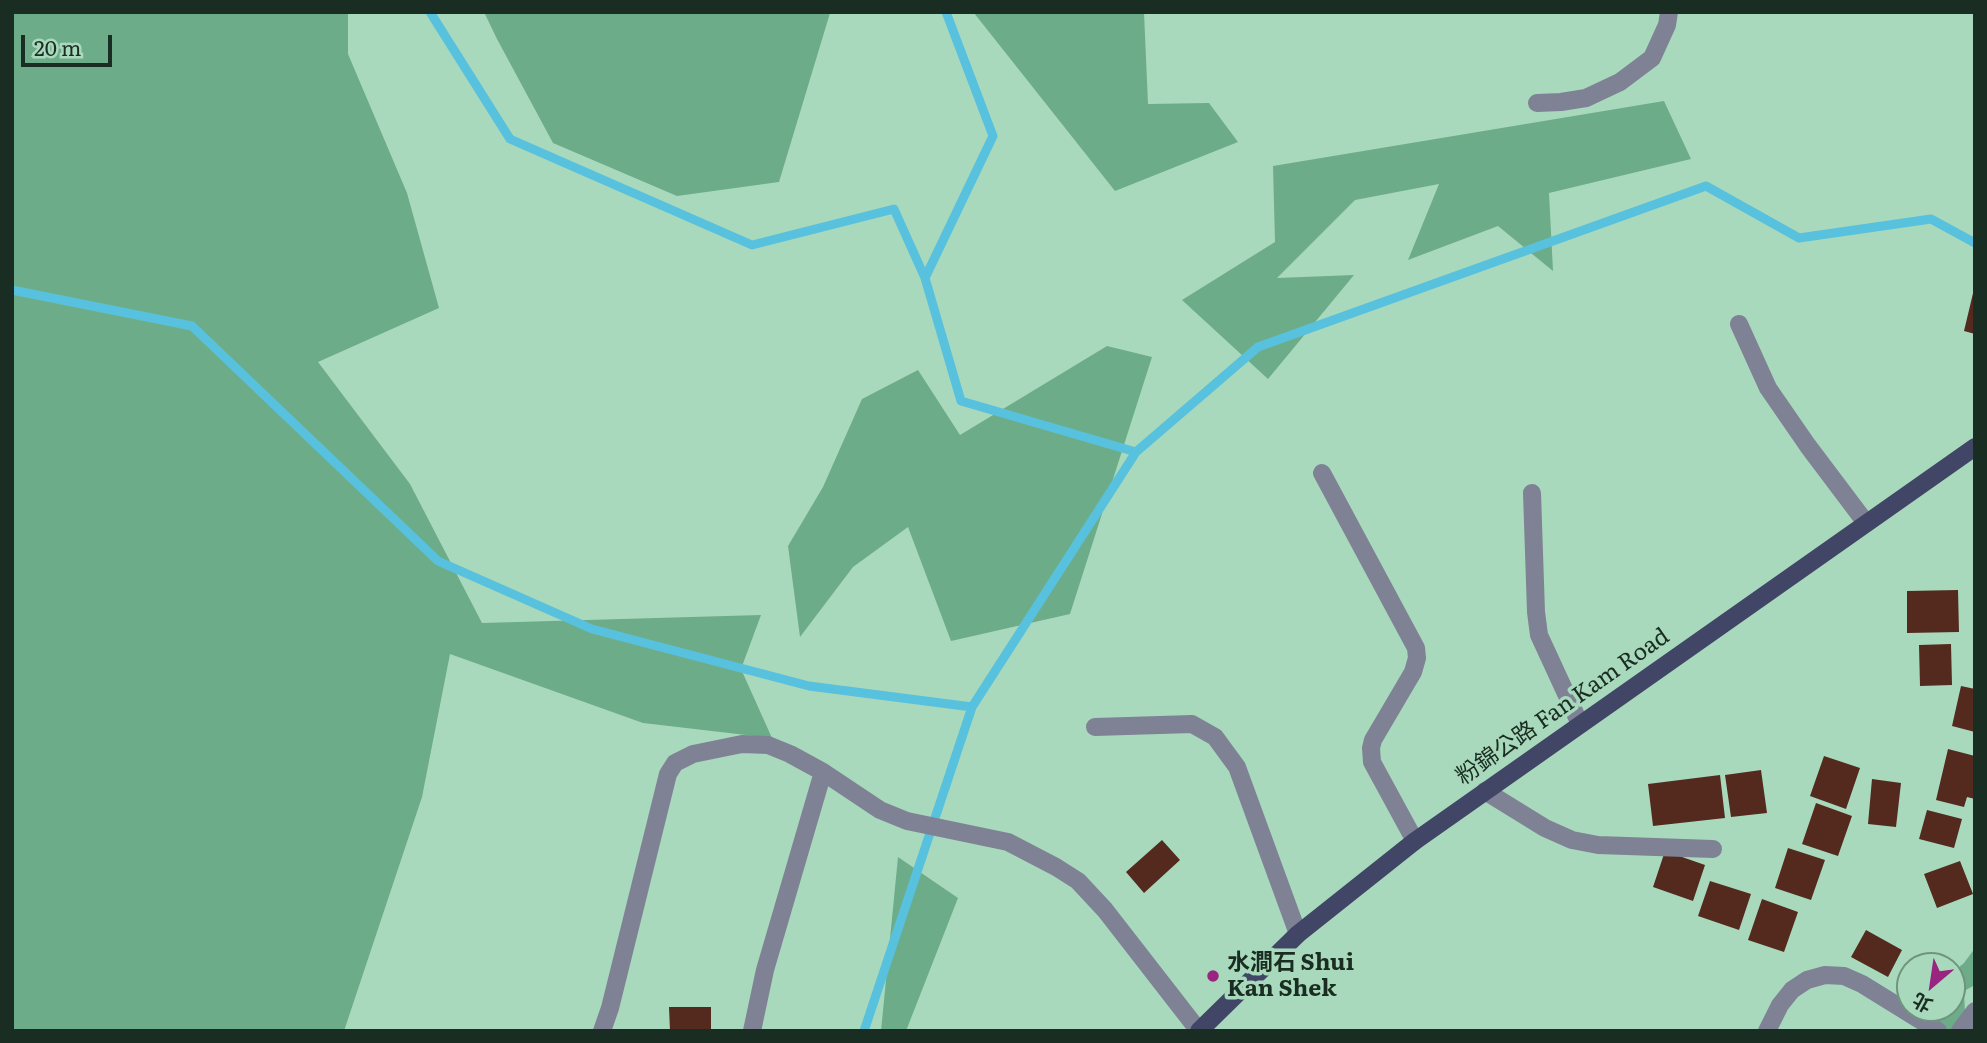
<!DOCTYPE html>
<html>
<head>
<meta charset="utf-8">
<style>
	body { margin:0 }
	#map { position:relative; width:1987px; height:1043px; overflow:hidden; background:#a9d9bc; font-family:Literata,"Noto Sans TC",serif }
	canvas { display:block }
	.frame { position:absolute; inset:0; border:14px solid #1a2d22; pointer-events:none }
	.north { position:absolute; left:1896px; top:952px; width:70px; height:70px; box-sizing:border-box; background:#a9d9bc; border:2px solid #70947e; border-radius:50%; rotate:209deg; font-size:19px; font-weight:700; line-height:28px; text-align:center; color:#1a2d22 }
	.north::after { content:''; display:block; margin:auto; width:24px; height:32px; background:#992581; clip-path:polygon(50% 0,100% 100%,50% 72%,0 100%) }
	.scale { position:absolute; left:21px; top:35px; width:91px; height:32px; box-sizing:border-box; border:4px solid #1a2d22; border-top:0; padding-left:9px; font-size:21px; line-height:24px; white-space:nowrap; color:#1a2d22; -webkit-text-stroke:5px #a9d9bc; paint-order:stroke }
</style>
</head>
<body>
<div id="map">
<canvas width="1987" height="1043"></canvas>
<div class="frame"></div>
<div class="north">北</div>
<div class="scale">20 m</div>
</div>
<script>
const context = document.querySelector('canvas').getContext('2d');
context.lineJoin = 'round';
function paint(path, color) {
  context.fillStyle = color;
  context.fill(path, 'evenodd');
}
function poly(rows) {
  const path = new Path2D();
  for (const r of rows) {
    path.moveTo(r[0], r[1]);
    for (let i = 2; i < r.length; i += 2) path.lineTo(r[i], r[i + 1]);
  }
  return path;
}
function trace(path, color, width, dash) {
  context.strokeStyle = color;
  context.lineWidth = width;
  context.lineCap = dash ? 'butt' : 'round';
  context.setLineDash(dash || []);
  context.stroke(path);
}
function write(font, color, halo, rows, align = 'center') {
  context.font = font + ' Literata,"Noto Sans TC",serif';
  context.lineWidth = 7;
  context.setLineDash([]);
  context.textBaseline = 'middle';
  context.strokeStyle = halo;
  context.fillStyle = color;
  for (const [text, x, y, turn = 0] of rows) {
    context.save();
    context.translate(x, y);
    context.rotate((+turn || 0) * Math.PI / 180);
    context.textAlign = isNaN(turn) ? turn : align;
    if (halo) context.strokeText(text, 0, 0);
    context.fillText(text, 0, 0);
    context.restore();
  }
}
const green = poly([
	[12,12,348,12,348,54,407,193,439,308,318,362,410,484,482,623,761,615,741,669,772,738,643,723,450,654,422,797,344,1031,12,1031],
	[484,12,1144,12,1148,104,1209,103,1238,142,1115,191,974,13,830,13,779,182,677,196,553,143,497,39],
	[1664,101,1691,159,1549,193,1553,271,1498,226,1408,260,1439,184,1355,200,1277,278,1354,275,1268,379,1182,300,1275,242,1273,166],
	[1107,346,1152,357,1070,614,951,641,908,527,853,567,800,637,788,546,823,487,862,399,918,370,960,435],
	[898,857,958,898,906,1031,881,1031],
	[1975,948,1975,985,1964,991,1965,1013,1951,1031,1932,1031,1930,1029,1938,1008,1952,1008,1952,973,1964,963]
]);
const stream = poly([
	[430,12,510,139,752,245,894,209,925,278,961,401,1136,452,1258,347,1706,186,1799,238,1931,219,1975,243],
	[925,278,993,136,946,12],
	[12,290,192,326,438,561,592,629,809,686,972,707,1136,452],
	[864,1031,972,707]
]);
const building = poly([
	[1974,289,1975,290,1975,334,1964,331],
	[1958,590,1959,632,1907,633,1907,591],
	[1951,644,1952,685,1920,686,1919,645],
	[1961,686,1975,689,1975,732,1952,726],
	[1948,749,1975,756,1975,799,1967,797,1964,807,1936,800],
	[1824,756,1860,768,1846,809,1810,796],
	[1761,770,1767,813,1731,817,1725,775],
	[1720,775,1725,818,1653,826,1648,784],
	[1872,779,1901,783,1896,827,1868,824],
	[1816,803,1852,816,1838,856,1802,844],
	[1927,810,1962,819,1954,848,1919,839],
	[1162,840,1180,860,1144,893,1126,872],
	[1788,848,1825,860,1811,900,1775,888],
	[1665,851,1705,865,1693,901,1653,887],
	[1960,861,1973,894,1937,908,1924,874],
	[1710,881,1751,894,1739,930,1698,916],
	[1762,899,1798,912,1784,952,1748,940],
	[1866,930,1902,950,1888,977,1851,957],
	[669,1007,711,1007,711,1031,670,1031]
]);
const minor = poly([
	[1537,103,1561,102,1586,98,1620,82,1652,58,1667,25,1669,12],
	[1739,324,1768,388,1808,446,1866,523],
	[1322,473,1416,648,1417,658,1413,672,1373,740,1371,748,1372,762,1415,841],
	[1532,493,1536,612,1539,635,1580,724],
	[1095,727,1192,724,1215,737,1237,767,1298,934],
	[1485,791,1545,828,1572,840,1598,845,1713,849],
	[602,1031,610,1008,668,774,675,763,693,754,742,744,768,745,790,754,823,772,880,810,907,821,1008,842,1056,867,1078,881,1105,910,1199,1031],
	[752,1031,765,970,823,772],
	[1767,1031,1780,1005,1792,990,1807,980,1825,975,1844,976,1862,984,1938,1031],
	[1960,1031,1975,1011]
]);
const major = poly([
	[1199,1031,1298,934,1415,841,1975,447]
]);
const markers = [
	[1213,976,7,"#992581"]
];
const streetNames = [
	["粉錦公路 Fan Kam Road",1563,707,-35]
];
const poiNames = [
	["水澗石 Shui",1227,963],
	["Kan Shek",1227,989]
];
paint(green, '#6dac88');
trace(stream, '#58c1dd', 9);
paint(building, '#532a1d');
trace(minor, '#7f8295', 18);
trace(major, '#414566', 18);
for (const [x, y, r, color] of markers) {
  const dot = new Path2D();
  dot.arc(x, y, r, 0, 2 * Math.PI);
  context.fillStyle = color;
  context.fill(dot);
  trace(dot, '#a9d9bc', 2.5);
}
write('23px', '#1a2d22', '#a9d9bc', streetNames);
write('bold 23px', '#1a2d22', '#a9d9bc', poiNames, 'left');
</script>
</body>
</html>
